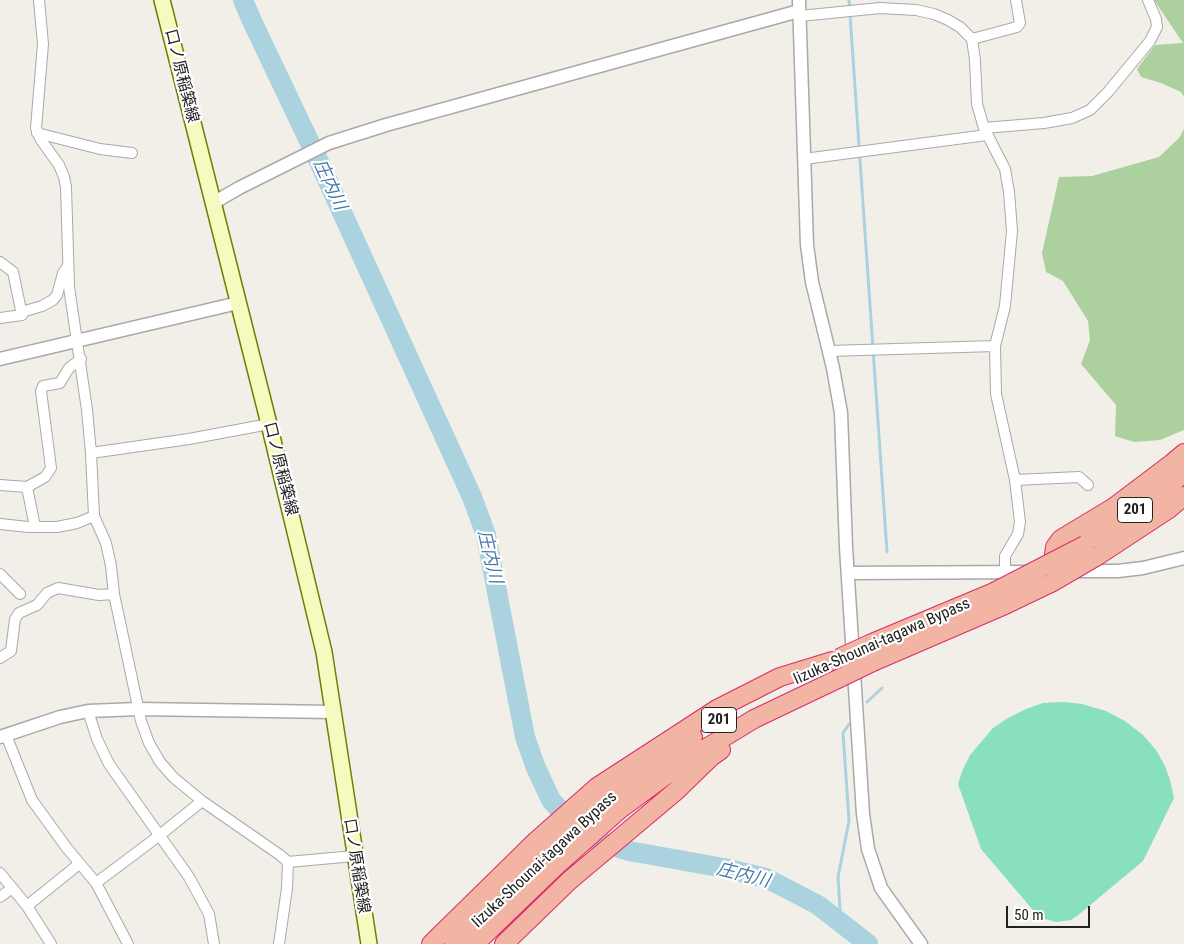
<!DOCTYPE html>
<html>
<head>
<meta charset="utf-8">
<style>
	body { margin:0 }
	#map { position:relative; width:1184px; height:944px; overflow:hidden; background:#f2efe9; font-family:"Roboto Condensed",sans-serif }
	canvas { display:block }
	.scale { position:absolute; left:1006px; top:906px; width:84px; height:22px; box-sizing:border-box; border:2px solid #222; border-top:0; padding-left:6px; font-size:15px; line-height:18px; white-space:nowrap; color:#222; -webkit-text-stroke:4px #fff; paint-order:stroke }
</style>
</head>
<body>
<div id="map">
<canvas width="1184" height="944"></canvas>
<div class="scale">50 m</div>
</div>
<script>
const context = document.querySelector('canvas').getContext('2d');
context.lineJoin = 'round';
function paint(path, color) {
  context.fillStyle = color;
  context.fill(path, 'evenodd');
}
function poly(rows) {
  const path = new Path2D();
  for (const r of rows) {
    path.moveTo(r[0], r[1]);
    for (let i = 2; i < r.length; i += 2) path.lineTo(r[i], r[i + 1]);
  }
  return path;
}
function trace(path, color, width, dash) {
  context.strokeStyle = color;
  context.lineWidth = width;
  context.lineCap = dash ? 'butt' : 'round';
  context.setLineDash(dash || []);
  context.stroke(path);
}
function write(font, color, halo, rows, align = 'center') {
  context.font = font + ' "Roboto Condensed","Noto Sans JP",sans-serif';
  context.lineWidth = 4.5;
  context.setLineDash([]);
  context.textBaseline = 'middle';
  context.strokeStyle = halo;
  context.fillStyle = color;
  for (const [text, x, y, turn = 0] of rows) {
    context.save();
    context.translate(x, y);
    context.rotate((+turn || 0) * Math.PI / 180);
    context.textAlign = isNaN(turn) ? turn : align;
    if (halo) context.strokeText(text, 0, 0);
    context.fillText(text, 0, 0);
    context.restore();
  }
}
const forest = poly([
	[1154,0,1184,0,1184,97,1181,92,1161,83,1141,77,1137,69,1155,45,1183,43],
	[1184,129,1184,430,1160,440,1134,442,1115,436,1116,405,1081,364,1090,340,1088,321,1063,281,1046,272,1042,253,1059,177,1092,176,1159,157,1179,138]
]);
const pitch = poly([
	[1064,702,1082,704,1106,711,1125,721,1143,735,1156,750,1165,766,1170,780,1174,798,1143,861,1077,916,1071,920,1056,922,1041,918,1032,909,981,849,958,784,963,769,970,755,993,728,1008,718,1026,709,1043,703]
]);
const stream = poly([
	[849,0,887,552],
	[867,702,882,688],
	[841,924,838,877,849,821,843,733,849,724]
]);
const river = poly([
	[243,0,252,21,320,164,472,497,486,535,525,737,536,768,551,800,576,828,587,836,603,843,629,851,724,868,766,878,818,905,868,944]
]);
const minor = poly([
	[39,0,43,44,36,128,41,140,59,165,64,177,66,187,69,287,87,410,91,453,94,516,106,543,111,566,114,594,141,721,149,743,160,762,173,777,202,801,280,855,288,862,287,888,279,944],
	[800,16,880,8,916,10,934,14,948,20,960,27,972,39,975,60,977,104,984,128,1005,169,1009,192,1012,231,1005,306,995,346,996,394,1015,480,1020,522,1018,534,1005,556,1005,572],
	[972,39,1017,27,1020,23,1016,0],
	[984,128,1044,123,1072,118,1090,110,1108,92,1150,41,1157,27,1156,19,1148,0],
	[37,133,100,149,132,153],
	[804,159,987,135],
	[0,262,13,272,22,315,0,318],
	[22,312,42,306,53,300,57,295,63,273,68,266],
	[829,351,995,346],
	[91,453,189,439,269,424],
	[1015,480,1079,477,1088,485],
	[0,485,27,487,45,477,51,468,41,391,43,386,60,383,69,368,81,359],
	[27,487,35,527],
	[0,524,28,527,57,527,77,523,94,516],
	[0,574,20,594],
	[0,658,11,651,15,619,19,613,37,605,47,593,58,588,99,595,114,594],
	[88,711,97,739,109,764,189,877,209,914,214,944],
	[6,735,32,800,66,847,96,883,128,944],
	[288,862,354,856],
	[0,873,27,906,51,944],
	[96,883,160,835,202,801],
	[0,897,11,889],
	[27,906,79,864]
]);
const tertiary = poly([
	[799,0,807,245,812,282,833,368,841,413,846,547,863,814,868,849,881,888,921,944],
	[213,203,239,188,329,143,386,125,799,11],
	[0,359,238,303],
	[1073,571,1118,571,1143,568,1184,558],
	[848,573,1030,572],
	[0,737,60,717,88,711,138,709,334,712]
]);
const secondary = poly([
	[162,0,269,424,324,652,369,944]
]);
const trunk = poly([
	[1085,545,1162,492,1184,473],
	[1099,555,1169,509,1184,496],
	[1052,571,1055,547,1061,539,1114,507,1171,464,1184,453],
	[872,643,994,592],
	[875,661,1005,605],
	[431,944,536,841,597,787,717,709,780,677,832,661],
	[454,944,547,854,610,799,667,755,693,737],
	[475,944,556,866,619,810,688,759,754,719,842,677],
	[504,944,570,880,676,791,711,757,721,750]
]);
const trunkBridge = poly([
	[994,592,1085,545],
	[1005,605,1051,583,1099,555],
	[839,658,872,643],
	[842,677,875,661]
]);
const shields = [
	[1135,510,35],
	[719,720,35]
];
const shieldNames = [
	["201",1135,510],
	["201",719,720]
];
const streetNames = [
	["口ノ原稲築線",181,76,76],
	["口ノ原稲築線",280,469,76],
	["Iizuka-Shounai-tagawa Bypass",882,642,-24],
	["Iizuka-Shounai-tagawa Bypass",545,860,-43],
	["口ノ原稲築線",356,866,81]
];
const waterNames = [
	["庄内川",329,185,65],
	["庄内川",489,557,77],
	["庄内川",743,876,14]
];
paint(forest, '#add19e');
paint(pitch, '#88e0be');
trace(stream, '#aad3df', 3);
trace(river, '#aad3df', 20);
trace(minor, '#a9a9a9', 12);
trace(tertiary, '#a9a9a9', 15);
trace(secondary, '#707d05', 18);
trace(trunk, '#dc2a67', 20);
trace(minor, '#fff', 10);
trace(tertiary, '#fff', 12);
trace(secondary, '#f7fabf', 15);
trace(trunk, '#f2b4a3', 18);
trace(trunkBridge, '#dc2a67', 20, []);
trace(trunkBridge, '#f2b4a3', 18);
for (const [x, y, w] of shields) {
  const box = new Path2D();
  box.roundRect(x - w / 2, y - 12.5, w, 25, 4);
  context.fillStyle = '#fff';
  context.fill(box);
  trace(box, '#222', 1);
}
write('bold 15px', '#222', null, shieldNames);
write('16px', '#222', '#fff', streetNames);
write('italic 18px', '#4a7aab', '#fff', waterNames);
</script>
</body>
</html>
